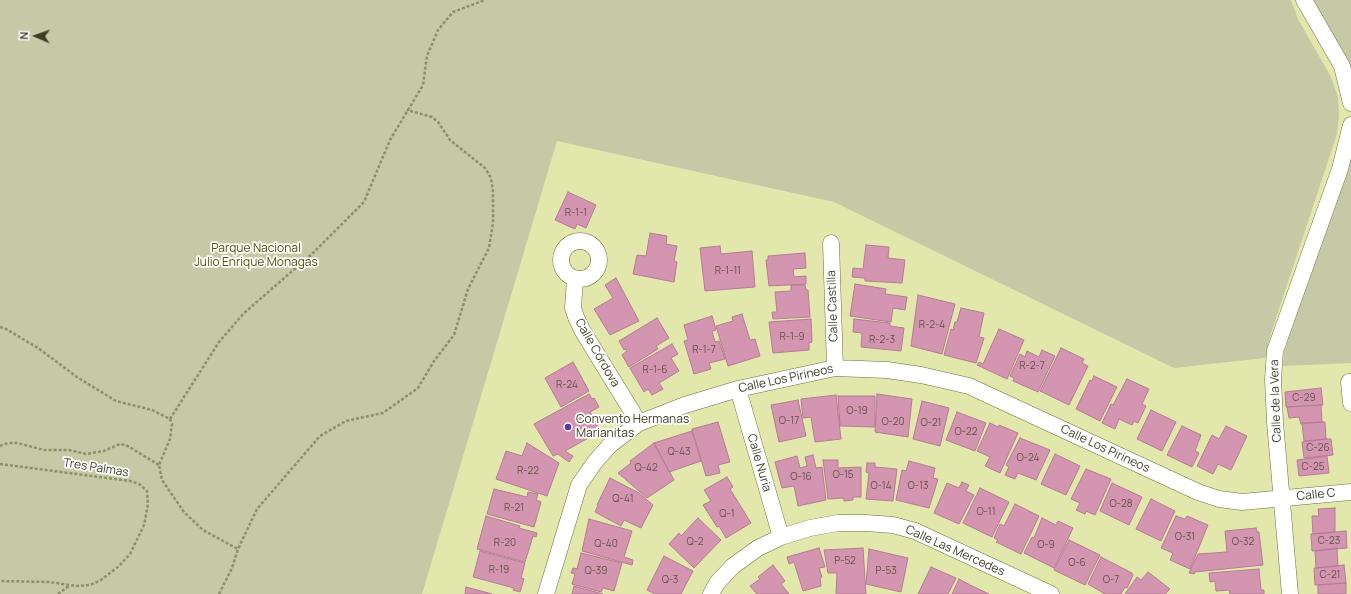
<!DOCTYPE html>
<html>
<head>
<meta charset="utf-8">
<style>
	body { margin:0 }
	#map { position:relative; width:1351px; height:594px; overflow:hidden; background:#e2e8ab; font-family:Manrope,sans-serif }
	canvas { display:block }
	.north { position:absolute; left:16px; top:16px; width:40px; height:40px; -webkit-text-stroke:3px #fff; paint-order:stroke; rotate:272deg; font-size:11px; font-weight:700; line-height:16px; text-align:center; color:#3c3e25 }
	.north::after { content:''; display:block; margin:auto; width:14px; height:18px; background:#3c3e25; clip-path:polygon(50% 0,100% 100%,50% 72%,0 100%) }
</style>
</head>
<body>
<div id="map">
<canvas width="1351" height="594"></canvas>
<div class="north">N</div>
</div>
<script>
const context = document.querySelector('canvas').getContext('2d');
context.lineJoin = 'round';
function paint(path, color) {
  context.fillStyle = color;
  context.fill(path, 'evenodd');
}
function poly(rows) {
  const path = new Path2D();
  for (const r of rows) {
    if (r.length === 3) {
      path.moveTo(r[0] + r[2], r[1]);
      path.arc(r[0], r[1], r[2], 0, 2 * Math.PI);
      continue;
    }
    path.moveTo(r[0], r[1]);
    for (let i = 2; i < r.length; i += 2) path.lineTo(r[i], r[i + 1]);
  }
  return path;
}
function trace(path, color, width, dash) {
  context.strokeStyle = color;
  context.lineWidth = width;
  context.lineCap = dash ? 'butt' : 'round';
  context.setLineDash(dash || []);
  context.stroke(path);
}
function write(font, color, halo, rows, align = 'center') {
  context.font = font + ' Manrope,sans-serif';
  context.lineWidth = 3.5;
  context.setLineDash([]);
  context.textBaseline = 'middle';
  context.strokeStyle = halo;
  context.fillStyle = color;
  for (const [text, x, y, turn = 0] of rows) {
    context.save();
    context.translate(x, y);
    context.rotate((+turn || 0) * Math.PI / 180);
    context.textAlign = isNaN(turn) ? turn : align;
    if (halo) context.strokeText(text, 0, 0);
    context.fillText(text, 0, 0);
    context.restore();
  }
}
const green = poly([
	[0,0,1291,0,1298,19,1331,77,1338,97,1339,116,1337,134,1271,333,1265,358,1174,368,834,202,557,141,422,594,0,594],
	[1313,0,1351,0,1351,70,1347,58,1322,17],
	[1351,148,1351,363,1283,366,1284,352]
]);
const building = poly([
	[568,192,596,205,586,228,577,224,575,229,555,220,568,192],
	[650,233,667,236,666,244,677,246,674,261,677,262,674,282,633,274,637,255,646,256,650,233],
	[866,245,889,247,888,258,905,260,902,283,865,281,865,278,852,277,853,268,863,269,866,245],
	[720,246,721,254,752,251,755,287,705,291,700,248,720,246],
	[805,253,806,268,793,269,794,277,806,276,806,284,769,286,766,260,768,260,768,256,805,253],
	[616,278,639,321,610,335,594,309,613,298,605,285,616,278],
	[855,284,886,289,885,294,907,297,905,310,893,308,891,322,850,316,855,284],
	[791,285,805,285,806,290,808,290,810,317,773,319,772,312,777,312,775,292,791,291,791,285],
	[918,295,955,304,942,354,911,346,918,295],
	[961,308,984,313,979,337,984,338,976,363,944,355,951,329,953,330,955,322,957,322,961,308],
	[742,314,750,340,755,339,760,356,728,366,716,326,733,321,732,317,742,314],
	[712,316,716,330,712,331,715,342,719,341,725,359,709,363,711,369,694,374,684,341,688,340,684,325,712,316],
	[657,318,669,338,656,346,658,349,629,367,622,355,627,351,626,349,624,350,619,341,657,318],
	[811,319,812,342,809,343,809,350,773,353,769,322,811,319],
	[854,319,890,323,890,326,904,328,901,351,861,347,862,333,853,332,854,319],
	[999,329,1024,340,1007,379,977,365,979,362,983,364,999,329],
	[672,344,678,354,671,358,679,371,659,383,663,389,652,395,648,389,644,392,630,368,672,344],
	[1061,348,1084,359,1082,363,1088,366,1069,405,1040,391,1061,348],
	[1042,350,1055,356,1038,392,1013,381,1014,378,1010,376,1020,354,1025,357,1027,351,1039,357,1042,350],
	[573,362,589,391,561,407,545,378,573,362],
	[1094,376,1117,387,1100,421,1076,409,1090,380,1092,381,1094,376],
	[1127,379,1149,389,1142,404,1146,406,1138,423,1134,421,1132,425,1119,419,1115,429,1102,423,1111,404,1113,405,1127,379],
	[1321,388,1323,405,1286,407,1285,392,1321,388],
	[589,394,592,399,594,398,599,407,590,412,601,431,565,451,573,456,569,462,558,454,553,456,534,424,589,394],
	[877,394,912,399,908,437,875,432,877,394],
	[836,395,841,439,815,442,811,417,803,418,801,399,836,395],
	[838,396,875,396,875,427,840,426,838,396],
	[798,400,806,436,779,442,771,405,798,400],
	[922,401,949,408,940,446,913,439,922,401],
	[1321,405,1322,422,1301,424,1299,417,1289,418,1287,407,1321,405],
	[1151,410,1176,422,1162,451,1137,439,1151,410],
	[957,412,986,423,975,451,946,440,957,412],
	[718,422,730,462,718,465,720,473,706,476,692,429,718,422],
	[1323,422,1325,422,1326,439,1304,441,1302,423,1323,422],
	[990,423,998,427,999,425,1018,433,1000,473,985,466,990,457,977,451,990,423],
	[1182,426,1201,435,1195,451,1199,453,1192,467,1167,455,1182,426],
	[1226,426,1247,436,1231,470,1218,464,1213,474,1197,466,1212,435,1219,439,1226,426],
	[692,431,701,461,669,472,654,443,692,431],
	[1020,438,1050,450,1036,480,1018,473,1015,479,1005,475,1009,467,1006,465,1020,438],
	[1326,439,1331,439,1333,455,1304,458,1302,442,1326,439],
	[527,443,559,463,547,496,496,479,506,451,522,456,527,443],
	[654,443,674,480,647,498,618,473,631,463,630,461,654,443],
	[1055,454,1080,466,1066,495,1041,484,1055,454],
	[813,455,816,468,822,467,826,500,798,506,794,486,782,488,775,462,797,456,800,468,807,466,805,457,813,455],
	[1327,456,1329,473,1299,476,1297,460,1327,456],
	[823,460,838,460,838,468,861,467,861,497,853,497,853,500,844,501,844,498,828,499,823,460],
	[909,461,935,468,933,478,938,479,929,508,896,500,902,470,906,471,909,461],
	[867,463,875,463,875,467,897,469,893,501,866,499,869,473,866,472,867,463],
	[1086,469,1111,479,1095,515,1086,511,1085,514,1076,510,1080,503,1071,499,1086,469],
	[727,477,733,487,730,489,751,523,726,538,719,526,717,527,703,505,711,501,704,490,727,477],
	[610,478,639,493,653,505,641,528,624,520,621,526,595,512,598,505,597,505,610,478],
	[962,482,969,485,966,491,974,495,959,524,934,513,947,483,959,488,962,482],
	[1112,483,1142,497,1129,525,1100,511,1112,483],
	[980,488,1009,502,992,537,963,523,980,488],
	[494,489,527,497,528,492,538,494,536,500,541,502,534,527,487,514,494,489],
	[1151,499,1175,511,1161,541,1136,529,1151,499],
	[1015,504,1039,516,1021,554,996,542,998,540,994,538,1000,524,1004,526,1015,504],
	[1335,508,1335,532,1313,534,1312,516,1319,516,1318,509,1335,508],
	[486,516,520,526,519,528,537,533,536,537,533,536,525,562,477,549,486,516],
	[1176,516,1185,519,1187,516,1208,525,1190,569,1170,560,1173,553,1161,548,1176,516],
	[698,518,721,540,694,568,669,544,679,533,681,536,698,518],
	[1042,518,1056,525,1058,521,1073,528,1054,568,1024,553,1032,537,1034,538,1042,518],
	[589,519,632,531,624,557,633,560,632,565,582,551,589,519],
	[1256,528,1257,532,1259,532,1263,565,1195,572,1194,574,1189,573,1198,554,1227,552,1225,531,1256,528],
	[1346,531,1347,548,1312,551,1311,534,1346,531],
	[1069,540,1100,555,1085,585,1054,570,1069,540],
	[819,548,825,567,819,568,822,577,820,578,821,586,803,591,794,562,789,564,787,557,819,548],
	[863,548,866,594,836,594,837,573,828,573,824,550,863,548],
	[1337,548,1338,566,1316,568,1315,551,1337,548],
	[869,549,908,558,901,592,866,584,869,549],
	[480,551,525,563,521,578,524,579,520,592,513,590,514,588,473,577,480,551],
	[581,553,622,563,614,591,603,588,601,592,572,584,575,574,571,573,573,568,577,569,581,553],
	[664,556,693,571,681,594,655,594,647,590,664,556],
	[1101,557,1132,573,1133,575,1127,588,1125,587,1121,594,1105,594,1088,584,1101,557],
	[773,565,785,581,781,584,789,594,757,594,750,586,760,579,758,577,773,565],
	[1344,565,1346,583,1315,585,1314,568,1344,565],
	[931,567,956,578,948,594,918,594,931,567],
	[1259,569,1261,590,1264,590,1264,594,1230,594,1229,590,1216,591,1215,581,1210,582,1209,573,1259,569],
	[1148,572,1170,589,1165,594,1125,594,1137,577,1141,580,1148,572],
	[959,579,970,585,989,594,952,594,959,579],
	[1346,583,1346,594,1318,594,1318,585,1346,583],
	[574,586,603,594,572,594,574,586],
	[466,587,492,594,465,594,466,587]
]);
const path = poly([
	[0,327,6,329,38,348,77,377,116,401,152,410,170,419,172,424,170,439,159,465,162,480,184,512,203,530,238,549],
	[170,419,219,342,244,313,312,254,364,202,390,140,423,85,427,56,438,30,453,12,485,0],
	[0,446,8,443,17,443,44,450,69,450,86,454,104,451,120,444,126,445,159,465],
	[0,464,130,481,139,484,147,491,148,504,144,525,130,554,119,566,101,580,90,585,77,586,49,582,0,581],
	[58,594,69,586],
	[219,594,232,568,238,549,257,509,320,436,346,421,383,413,418,388,434,361,454,335,468,289,489,248,493,223,493,192,491,178,485,168,450,140,438,122,432,117,407,110]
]);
const street = poly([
	[1304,0,1342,66,1351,103],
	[580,260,19],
	[831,243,835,368],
	[575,279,573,308,576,317,582,330,639,423],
	[1349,382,1351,403],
	[738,389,781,537],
	[546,594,579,485,595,462,610,445,639,423,685,405,738,389,835,368,887,370,921,375,969,386,1198,492,1219,499,1242,502,1351,492],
	[711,594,717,583,733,566,758,548,781,537,810,528,838,523,866,523,893,525,915,531,1051,594],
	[1290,594,1275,422,1273,379,1275,351,1340,169,1351,125]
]);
const markers = [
	[568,427,4,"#5c36ae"]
];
const numberNames = [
	["R-1-1",576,213],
	["R-1-11",728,271],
	["R-2-4",932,325],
	["R-1-9",792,337],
	["R-2-3",882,340],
	["R-1-7",704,350],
	["R-2-7",1032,366],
	["R-1-6",655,370],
	["R-24",567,385],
	["C-29",1304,398],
	["O-19",857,411],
	["O-17",789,421],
	["O-20",893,422],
	["O-21",931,423],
	["O-22",966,432],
	["C-26",1318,448],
	["Q-43",679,452],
	["O-24",1028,458],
	["C-25",1313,467],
	["Q-42",646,468],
	["R-22",528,471],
	["O-15",843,475],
	["O-16",801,477],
	["O-14",881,486],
	["O-13",918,486],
	["Q-41",623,499],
	["O-28",1121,504],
	["R-21",514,508],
	["O-11",986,512],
	["Q-1",727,514],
	["O-31",1185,537],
	["C-23",1329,541],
	["Q-2",695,542],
	["O-32",1243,542],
	["R-20",505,543],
	["Q-40",606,544],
	["O-9",1046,545],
	["P-52",845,561],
	["O-6",1077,563],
	["R-19",499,570],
	["Q-39",596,571],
	["P-53",886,571],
	["C-21",1330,575],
	["Q-3",670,580],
	["O-7",1111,580]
];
const parkNames = [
	["Parque Nacional",256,249],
	["Julio Enrique Monagas",256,263]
];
const streetNames = [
	["Calle Castilla",833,306,-92],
	["Calle Córdova",597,353,60],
	["Calle Los Pirineos",786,379,-12],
	["Calle de la Vera",1276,401,-92],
	["Calle Los Pirineos",1105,449,25],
	["Calle Nuria",759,463,74],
	["Tres Palmas",96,468,9],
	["Calle C",1316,495,-6],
	["Calle Las Mercedes",955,551,24]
];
const poiNames = [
	["Convento Hermanas",576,420],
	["Marianitas",576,434]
];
paint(green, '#c5c9a5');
paint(building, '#d395af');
trace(building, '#b57b94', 1);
trace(street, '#6d7037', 17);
trace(path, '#8d9167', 2.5, [3, 2]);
trace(street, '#fff', 16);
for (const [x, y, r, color] of markers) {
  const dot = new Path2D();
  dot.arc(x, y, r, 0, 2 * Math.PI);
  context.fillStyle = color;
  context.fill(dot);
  trace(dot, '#fff', 1.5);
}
write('10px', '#625448', null, numberNames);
write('12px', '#4e5106', '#fff', parkNames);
write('12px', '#3c3e25', '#fff', streetNames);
write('12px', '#3c3e25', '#fff', poiNames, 'left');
</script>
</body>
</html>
